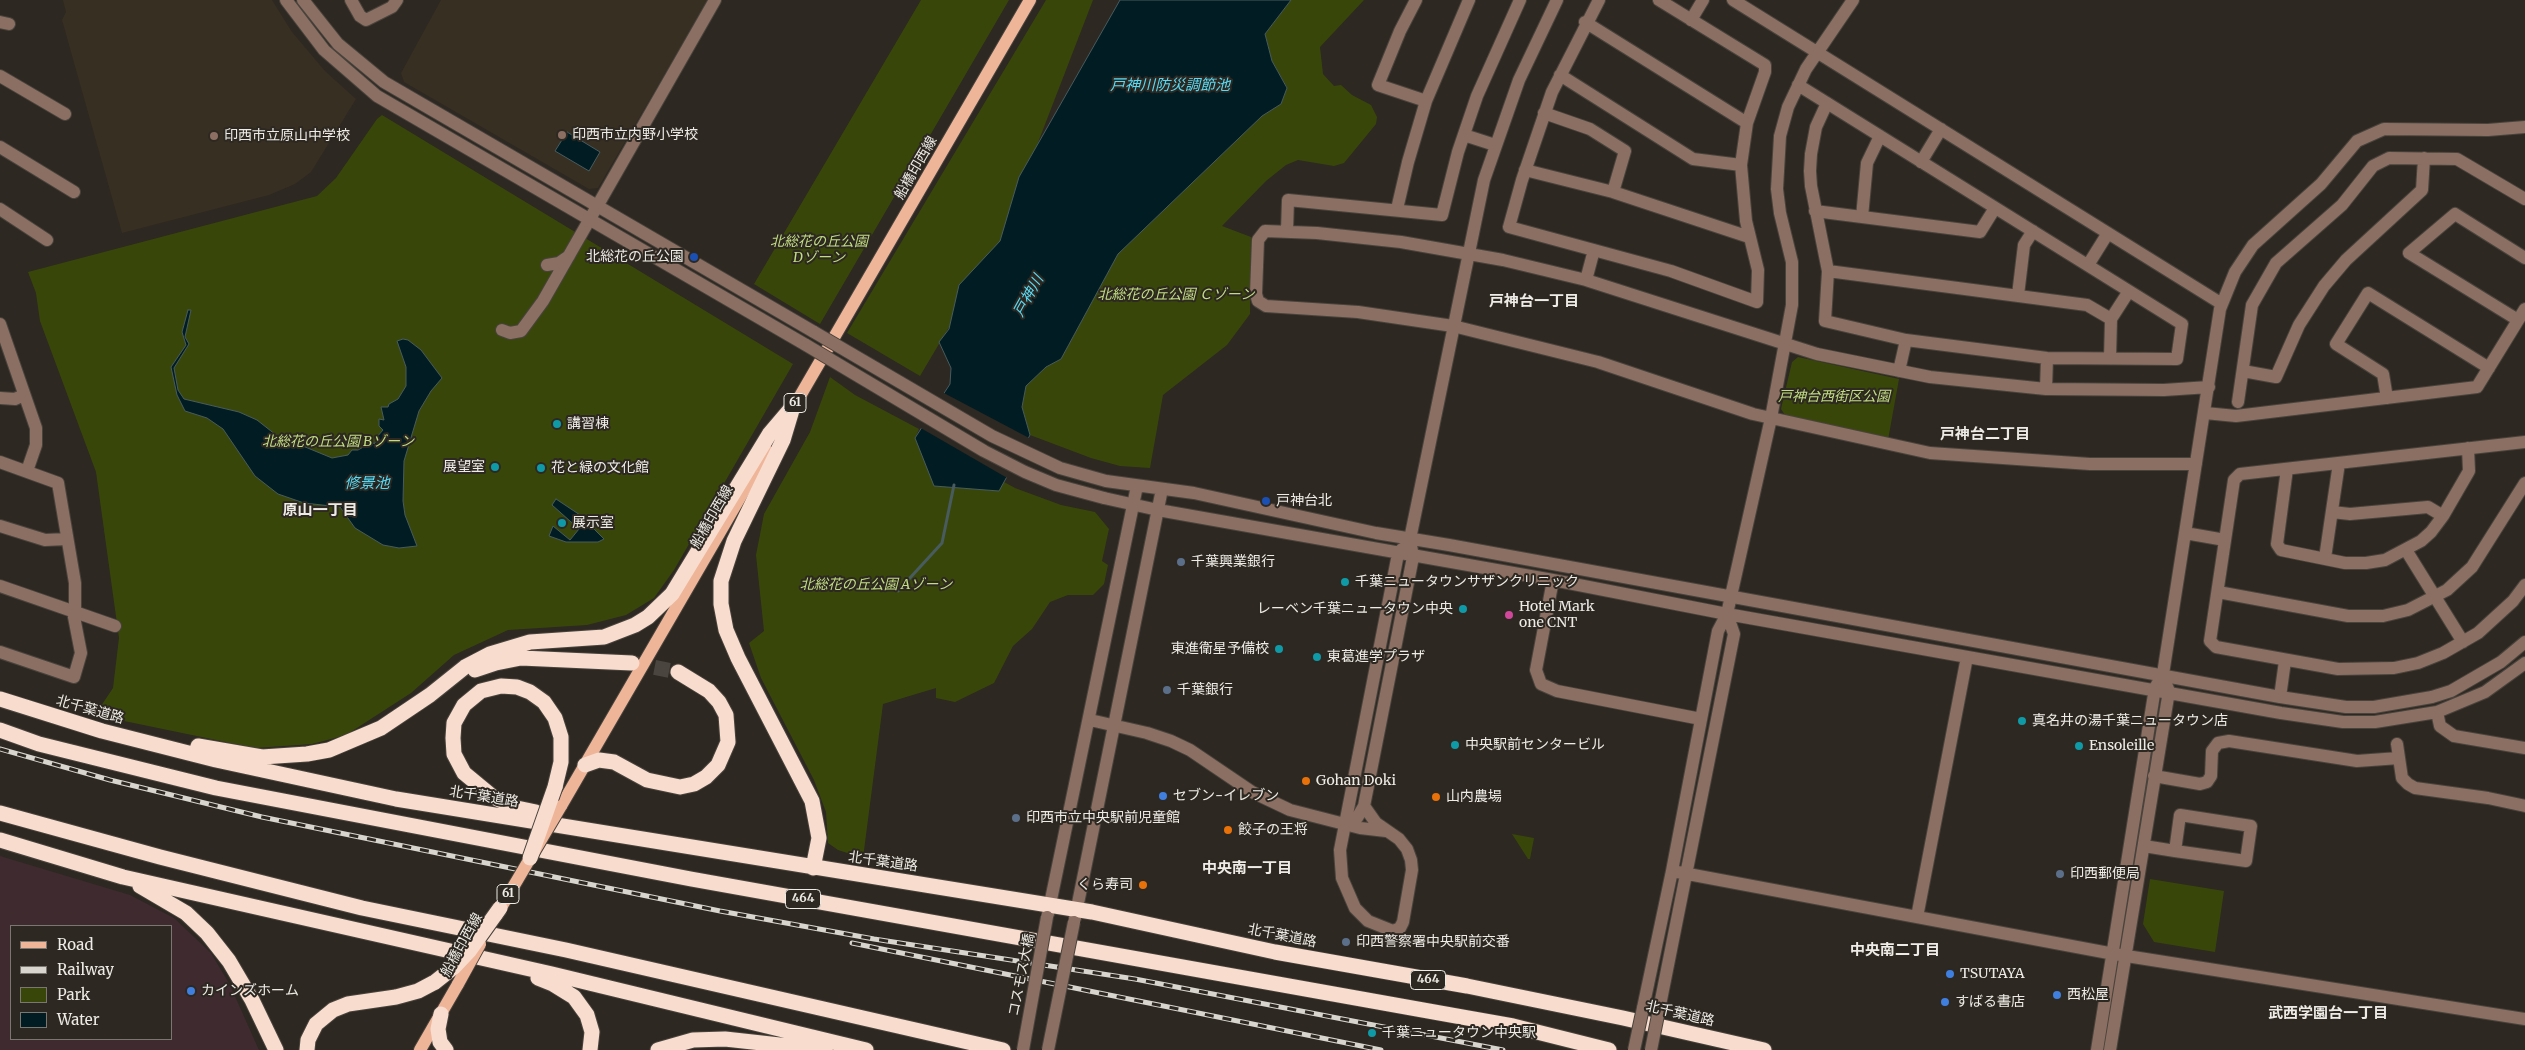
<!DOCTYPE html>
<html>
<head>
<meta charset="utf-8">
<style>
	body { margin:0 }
	#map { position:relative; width:2525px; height:1050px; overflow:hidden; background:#2d2821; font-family:Merriweather,serif }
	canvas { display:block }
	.legend { position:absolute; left:10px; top:925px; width:162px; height:115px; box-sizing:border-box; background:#2d2821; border:1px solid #7a7670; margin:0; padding:6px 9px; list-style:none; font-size:15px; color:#eeebe6 }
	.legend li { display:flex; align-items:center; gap:10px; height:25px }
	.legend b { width:25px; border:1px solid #7a7670 }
</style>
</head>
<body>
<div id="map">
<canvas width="2525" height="1050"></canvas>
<ul class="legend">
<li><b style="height:6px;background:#eeb599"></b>Road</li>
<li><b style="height:6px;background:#d8d5cf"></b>Railway</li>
<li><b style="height:14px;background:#384709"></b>Park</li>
<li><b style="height:14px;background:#011d23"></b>Water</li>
</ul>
</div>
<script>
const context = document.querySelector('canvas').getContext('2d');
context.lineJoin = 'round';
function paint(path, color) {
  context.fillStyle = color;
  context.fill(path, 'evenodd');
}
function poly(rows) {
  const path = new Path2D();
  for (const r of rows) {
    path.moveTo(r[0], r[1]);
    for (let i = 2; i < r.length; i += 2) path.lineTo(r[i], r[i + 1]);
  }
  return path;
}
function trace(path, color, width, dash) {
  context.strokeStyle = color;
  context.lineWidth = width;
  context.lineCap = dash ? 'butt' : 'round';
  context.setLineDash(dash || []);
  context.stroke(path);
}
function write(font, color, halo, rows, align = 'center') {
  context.font = font + ' Merriweather,"Noto Sans JP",serif';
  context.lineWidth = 4;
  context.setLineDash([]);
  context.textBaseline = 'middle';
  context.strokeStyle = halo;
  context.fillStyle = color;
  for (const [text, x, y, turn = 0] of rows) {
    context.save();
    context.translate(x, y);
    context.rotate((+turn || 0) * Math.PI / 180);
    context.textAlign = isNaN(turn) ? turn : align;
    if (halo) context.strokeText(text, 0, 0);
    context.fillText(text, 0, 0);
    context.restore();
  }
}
const commercial = poly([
	[0,856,130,895,174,918,211,953,230,985,259,1050,0,1050],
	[11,926,171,926,171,1039,11,1039]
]);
const built = poly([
	[63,0,272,0,292,32,325,71,356,99,311,172,295,184,269,195,122,233,62,20,66,12],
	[441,0,708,0,598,188,589,189,404,82,401,73]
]);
const green = poly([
	[921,0,1009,0,820,324,754,284],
	[1046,0,1093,0,1000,241,920,376,847,333],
	[1291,0,1364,0,1320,47,1323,74,1334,86,1341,85,1352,95,1371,105,1377,117,1376,124,1344,163,1334,166,1298,160,1286,165,1266,181,1222,226,1251,237,1250,314,1227,345,1163,395,1150,468,1120,466,1091,458,1030,435,1022,407,1026,386,1046,367,1061,359,1118,254,1262,116,1281,104,1287,87,1272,61,1265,34],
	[382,115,793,364,674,570,654,598,626,615,587,625,508,630,454,655,411,693,346,735,312,744,255,748,95,715,113,688,119,638,96,472,40,321,36,293,28,272,317,196,336,178,377,119],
	[1798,357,1899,379,1888,440,1787,418,1781,409,1792,362],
	[830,377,855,395,919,429,915,438,999,491,1004,482,1015,488,1061,505,1095,512,1109,529,1102,561,1108,565,1104,584,1093,595,1068,595,1050,602,1032,629,1013,646,994,683,955,702,936,698,936,688,883,704,863,858,838,850,828,843,826,812,814,780,761,678,749,643,764,631,756,555,764,514,810,432],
	[1512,834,1534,838,1530,859,1528,859],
	[2150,879,2224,891,2215,952,2154,942,2143,924]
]);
const water = poly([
	[1120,0,1291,0,1265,34,1272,61,1287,88,1281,104,1262,116,1118,254,1061,359,1046,367,1026,386,1022,407,1030,435,999,491,934,486,915,438,950,384,951,368,939,342,949,329,959,285,1000,241,1019,177,1120,0],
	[567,132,600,152,589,171,555,151,567,132],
	[188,310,191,310,185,337,189,344,174,368,178,390,184,399,239,412,257,420,276,435,332,458,348,455,352,450,358,450,365,446,371,440,374,444,377,440,376,438,383,430,379,426,379,419,384,420,381,407,388,407,389,404,398,399,406,386,406,367,397,341,403,339,408,340,421,350,442,378,431,391,419,411,404,461,403,501,405,515,417,546,399,548,383,545,355,528,340,507,304,503,278,494,255,476,223,429,207,418,185,411,177,395,171,367,186,345,182,332,188,310],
	[556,499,580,515,604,539,598,542,566,542,549,536,553,526,570,540,579,529,552,505,556,499]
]);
const pier = poly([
	[942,392,1031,439,1009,479,919,427]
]);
const stream = poly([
	[898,591,942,543,954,485]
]);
const highwayTunnel = poly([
	[632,663,678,672]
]);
const minor = poly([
	[286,0,324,50,377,96,806,345],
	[303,0,338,44,384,82,814,332],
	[351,0,360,16,366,20,392,7,397,0],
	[1416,0,1400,31,1378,85,1426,101],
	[1599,0,1552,92,1522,180,1509,227,1671,271,1757,302,1758,270,1746,221,1741,165,1747,123,1765,72,1765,65,1659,0],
	[1733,0,2222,304],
	[1691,20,1703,0],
	[0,22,9,24],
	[1585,22,1747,123],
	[1560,75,1693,159,1741,165],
	[0,76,65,114],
	[1798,85,2182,324,2177,359,2047,358,1906,340,1825,321,1828,271,1811,186,1810,171,1811,154,1816,127,1827,103],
	[1544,113,1590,129,1625,151,1613,192],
	[1464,135,1495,145],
	[0,147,74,192],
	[1921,162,1941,129],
	[1525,170,1613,192,1749,237],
	[0,209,47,240],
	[1397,209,1408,162,1426,101,1469,0],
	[1815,211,1980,232,1995,208],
	[1862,217,1867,163,1880,136],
	[1287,231,1288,200,1442,215,1458,152,1477,96,1520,0],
	[547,265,559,263,569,256],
	[2088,265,2108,233],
	[1828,271,2087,305,2111,319],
	[1586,280,1594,250],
	[2018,295,2024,245,2033,231],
	[2518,320,2409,253,2455,214,2525,258],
	[0,324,36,428,36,445,27,471],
	[502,330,510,333,521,331,543,301,715,0],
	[2110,358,2111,319,2129,291],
	[1899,371,1906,340],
	[2243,371,2276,377,2299,325,2324,286,2346,260,2422,190,2424,158],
	[2046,389,2047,358],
	[0,398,15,399,24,395],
	[2387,398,2383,374,2336,344,2368,293,2489,368],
	[2238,402,2252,305,2276,263,2342,205,2373,166,2389,158,2457,159,2525,199],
	[2205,413,2236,416,2477,387,2525,309],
	[2525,442,2240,474,2234,480,2210,641,2216,647,2338,669,2394,668,2418,663,2443,653,2478,633,2513,601,2525,585],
	[0,462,58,483,75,583,75,612,115,626],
	[2196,464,2090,464,1930,453,1753,414,1598,362,1453,326,1358,312,1266,306,1258,301,1256,294,1258,240,1265,231,1317,233,1401,242,1503,260,1586,280,1817,354,1930,377,2046,389,2164,390,2209,387],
	[2287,469,2277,544,2281,550,2345,563,2366,563,2385,560,2421,541,2431,532,2443,516,2469,471,2468,448],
	[1106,481,1194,493,1376,533,1449,545,2280,697,2346,707,2374,707,2432,697,2451,691,2501,662,2525,642],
	[1104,498,1158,510,1553,580,1727,614,2281,713,2343,722,2375,722,2437,712,2485,692,2525,663],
	[2332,512,2350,514,2428,507,2443,516],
	[0,526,45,540,67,539],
	[2185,533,2225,540],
	[2406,550,2463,642],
	[2325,558,2339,463],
	[1553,580,1536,670,1541,684,1557,691,1701,719],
	[0,586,75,612,74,617,81,653,74,677,0,652],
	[2218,592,2348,616,2383,616,2408,610,2447,590,2472,567,2525,483],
	[2280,697,2285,661],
	[2437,712,2440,726,2454,736,2525,748],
	[1090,720,1147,733,1171,741,1190,750,1252,792,1290,810,1360,828,1386,831],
	[2397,744,2402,778,2408,784,2415,788,2488,798,2525,806],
	[2154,776,2200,784,2207,782,2211,776,2212,751,2218,743,2229,741,2357,761,2399,758],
	[1364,806,1376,823,1399,839,1407,849,1411,860,1412,870,1403,922,1400,928,1393,931,1368,921,1355,908,1342,878,1340,850,1398,554,1402,549],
	[1344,823,1357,818,1364,806,1413,557,1410,539,1484,180,1519,80,1557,0],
	[2144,846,2175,851,2246,861,2251,826,2180,815,2175,851],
	[1672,871,2114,954,2525,1019],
	[1048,914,1137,486],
	[1917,917,1967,657],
	[1075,918,1162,489],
	[1643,1008,1672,871,1718,631,1727,614,1731,596,1771,418,1792,305,1792,262,1780,213,1777,189,1780,136,1788,107,1806,69,1853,0],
	[1659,1010,1734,634,1727,614],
	[2097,1050,2155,688,2163,674,2220,309,2235,272,2253,245,2321,184,2357,141,2384,129,2488,130,2525,127],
	[2110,1050,2169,691,2166,684]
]);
const major = poly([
	[789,415,1030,0],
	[561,806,767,451],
	[420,1050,458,984]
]);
const highway = poly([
	[792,410,783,440,734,541,721,581,721,604,726,630,738,658,812,801,819,838,813,868],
	[475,670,496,663,521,658,632,663],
	[0,699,102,731,216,760,396,799,1092,912,1275,952,1467,986,1623,1018,1764,1050],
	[0,730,39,744,216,788,691,879,1462,1017,1513,1026,1609,1050],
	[198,746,262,757,307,754,329,750,381,728,430,695,465,667,490,654,530,642,604,637,635,625,648,617,672,594,770,433,793,406],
	[585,765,599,760,614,762,647,780,680,787,694,784,706,777,718,765,728,742,726,715,719,702,709,691,678,672],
	[536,812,517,808,493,797,464,773,454,754,453,738,454,723,464,705,481,691,501,686,517,687,530,692,544,702,555,718,561,737,561,762,555,787],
	[0,813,160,857,362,908,566,950,1003,1050],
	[0,840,123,877,552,974,866,1050],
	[140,886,186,913,207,933,229,961,252,1000,276,1050],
	[538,978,553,984,574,997,587,1015,592,1032,590,1050],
	[441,1014,438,1029,440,1042,446,1050],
	[307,1050,308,1040,316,1024,333,1010,348,1004,396,997,418,991,435,982],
	[658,1050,693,1040,725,1039,825,1050]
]);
const rail = poly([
	[0,749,110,780,262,817,720,911,874,939,1135,979,1503,1050],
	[852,943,1381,1050]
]);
const minorBridge = poly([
	[814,332,992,436,1060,468,1106,481],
	[806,345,984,451,1025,472,1056,485,1104,498],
	[1023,1050,1047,917],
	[1048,1050,1074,922],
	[1634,1050,1643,1008],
	[1651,1050,1659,1010]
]);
const majorBridge = poly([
	[496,916,561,806],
	[458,984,480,944]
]);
const highwayBridge = poly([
	[530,858,555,787],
	[435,982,454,967,470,950,500,908]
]);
const markers = [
	[562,135,5,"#8d6e63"],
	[214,136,5,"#8d6e63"],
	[694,257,5,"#1a4fb4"],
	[557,424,5,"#0f9aa8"],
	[495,467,5,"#0f9aa8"],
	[541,468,5,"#0f9aa8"],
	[1266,501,5,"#1a4fb4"],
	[562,523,5,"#0f9aa8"],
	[1181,562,5,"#5c6f8a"],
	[1345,582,5,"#0f9aa8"],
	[1463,609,5,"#0f9aa8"],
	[1509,615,5,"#d1479c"],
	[1279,649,5,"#0f9aa8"],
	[1317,657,5,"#0f9aa8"],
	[1167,690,5,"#5c6f8a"],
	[2022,721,5,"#0f9aa8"],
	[1455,745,5,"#0f9aa8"],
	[2079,746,5,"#0f9aa8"],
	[1306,781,5,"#e8710a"],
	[1163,796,5,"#3f7fe0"],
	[1436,797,5,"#e8710a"],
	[1016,818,5,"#5c6f8a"],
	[1228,830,5,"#e8710a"],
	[2060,874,5,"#5c6f8a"],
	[1143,885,5,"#e8710a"],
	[1346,942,5,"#5c6f8a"],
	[1950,974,5,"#3f7fe0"],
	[191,991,5,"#3f7fe0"],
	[2057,995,5,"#3f7fe0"],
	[1945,1002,5,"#3f7fe0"],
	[1372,1033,5,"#0f9aa8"]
];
const shields = [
	[795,403,22],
	[508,894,22],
	[803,899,35],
	[1428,980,35]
];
const shieldNames = [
	["61",795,403],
	["61",508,894],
	["464",803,899],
	["464",1428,980]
];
const poiNames = [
	["印西市立内野小学校",572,135],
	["印西市立原山中学校",224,136],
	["北総花の丘公園",684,257,"right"],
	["講習棟",567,424],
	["展望室",485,467,"right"],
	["花と緑の文化館",551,468],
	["戸神台北",1276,501],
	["展示室",572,523],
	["千葉興業銀行",1191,562],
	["千葉ニュータウンサザンクリニック",1355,582],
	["Hotel Mark",1519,607],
	["one CNT",1519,623],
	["レーベン千葉ニュータウン中央",1453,609,"right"],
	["東進衛星予備校",1269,649,"right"],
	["東葛進学プラザ",1327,657],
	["千葉銀行",1177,690],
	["真名井の湯千葉ニュータウン店",2032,721],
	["中央駅前センタービル",1465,745],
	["Ensoleille",2089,746],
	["Gohan Doki",1316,781],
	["セブン-イレブン",1173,796],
	["山内農場",1446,797],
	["印西市立中央駅前児童館",1026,818],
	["餃子の王将",1238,830],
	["印西郵便局",2070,874],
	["くら寿司",1133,885,"right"],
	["印西警察署中央駅前交番",1356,942],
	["TSUTAYA",1960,974],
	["カインズホーム",201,991],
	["西松屋",2067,995],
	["すばる書店",1955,1002],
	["千葉ニュータウン中央駅",1382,1033]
];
const streetNames = [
	["船橋印西線",916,168,-60],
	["船橋印西線",712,517,-60],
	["北千葉道路",90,710,16],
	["北千葉道路",484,797,9],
	["北千葉道路",883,862,8],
	["北千葉道路",1282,936,11],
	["船橋印西線",462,945,-61],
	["コスモス大橋",1022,975,-79],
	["北千葉道路",1680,1014,13]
];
const parkNames = [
	["北総花の丘公園",819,242],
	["Dゾーン",819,258],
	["北総花の丘公園 Ｃゾーン",1176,295],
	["戸神台西街区公園",1834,397],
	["北総花の丘公園 Bゾーン",338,442],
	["北総花の丘公園 Aゾーン",876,585]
];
const waterNames = [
	["戸神川防災調節池",1170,86],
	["戸神川",1029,296,-61],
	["修景池",367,484]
];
const neighbourhoodNames = [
	["戸神台一丁目",1534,302],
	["戸神台二丁目",1985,435],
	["原山一丁目",320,511],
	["中央南一丁目",1247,869],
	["中央南二丁目",1895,951],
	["武西学園台一丁目",2328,1014]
];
paint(commercial, '#3e2a2f');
paint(built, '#372f22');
paint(green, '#384709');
paint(water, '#011d23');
trace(water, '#485b5e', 1);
paint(pier, '#2d2821');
trace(stream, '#485b5e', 3);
trace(highwayTunnel, '#4a453f', 15, [15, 8]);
trace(minor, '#48433d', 14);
trace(major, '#48433d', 14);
trace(highway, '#48433d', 17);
trace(minor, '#8b6f62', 12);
trace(major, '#eeb599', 12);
trace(highway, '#f8dcce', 15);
trace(rail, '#d8d5cf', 5);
trace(rail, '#2d2821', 3, [9]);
trace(minorBridge, '#48433d', 14, []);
trace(majorBridge, '#48433d', 14, []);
trace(highwayBridge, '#48433d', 17, []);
trace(minorBridge, '#8b6f62', 12);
trace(majorBridge, '#eeb599', 12);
trace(highwayBridge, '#f8dcce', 15);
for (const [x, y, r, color] of markers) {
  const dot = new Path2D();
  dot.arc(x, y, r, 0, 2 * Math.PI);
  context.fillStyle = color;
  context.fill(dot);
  trace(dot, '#2d2821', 2);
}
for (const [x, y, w] of shields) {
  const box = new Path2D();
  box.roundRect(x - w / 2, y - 9.5, w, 19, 4);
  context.fillStyle = '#2d2821';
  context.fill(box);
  trace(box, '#eeebe6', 1);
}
write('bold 12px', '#eeebe6', null, shieldNames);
write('14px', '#eeebe6', '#2d2821', poiNames, 'left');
write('14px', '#eeebe6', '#2d2821', streetNames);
write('italic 14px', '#c1dd82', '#2d2821', parkNames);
write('italic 15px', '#56dbf7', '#2d2821', waterNames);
write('bold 15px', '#eeebe6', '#2d2821', neighbourhoodNames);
</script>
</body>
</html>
